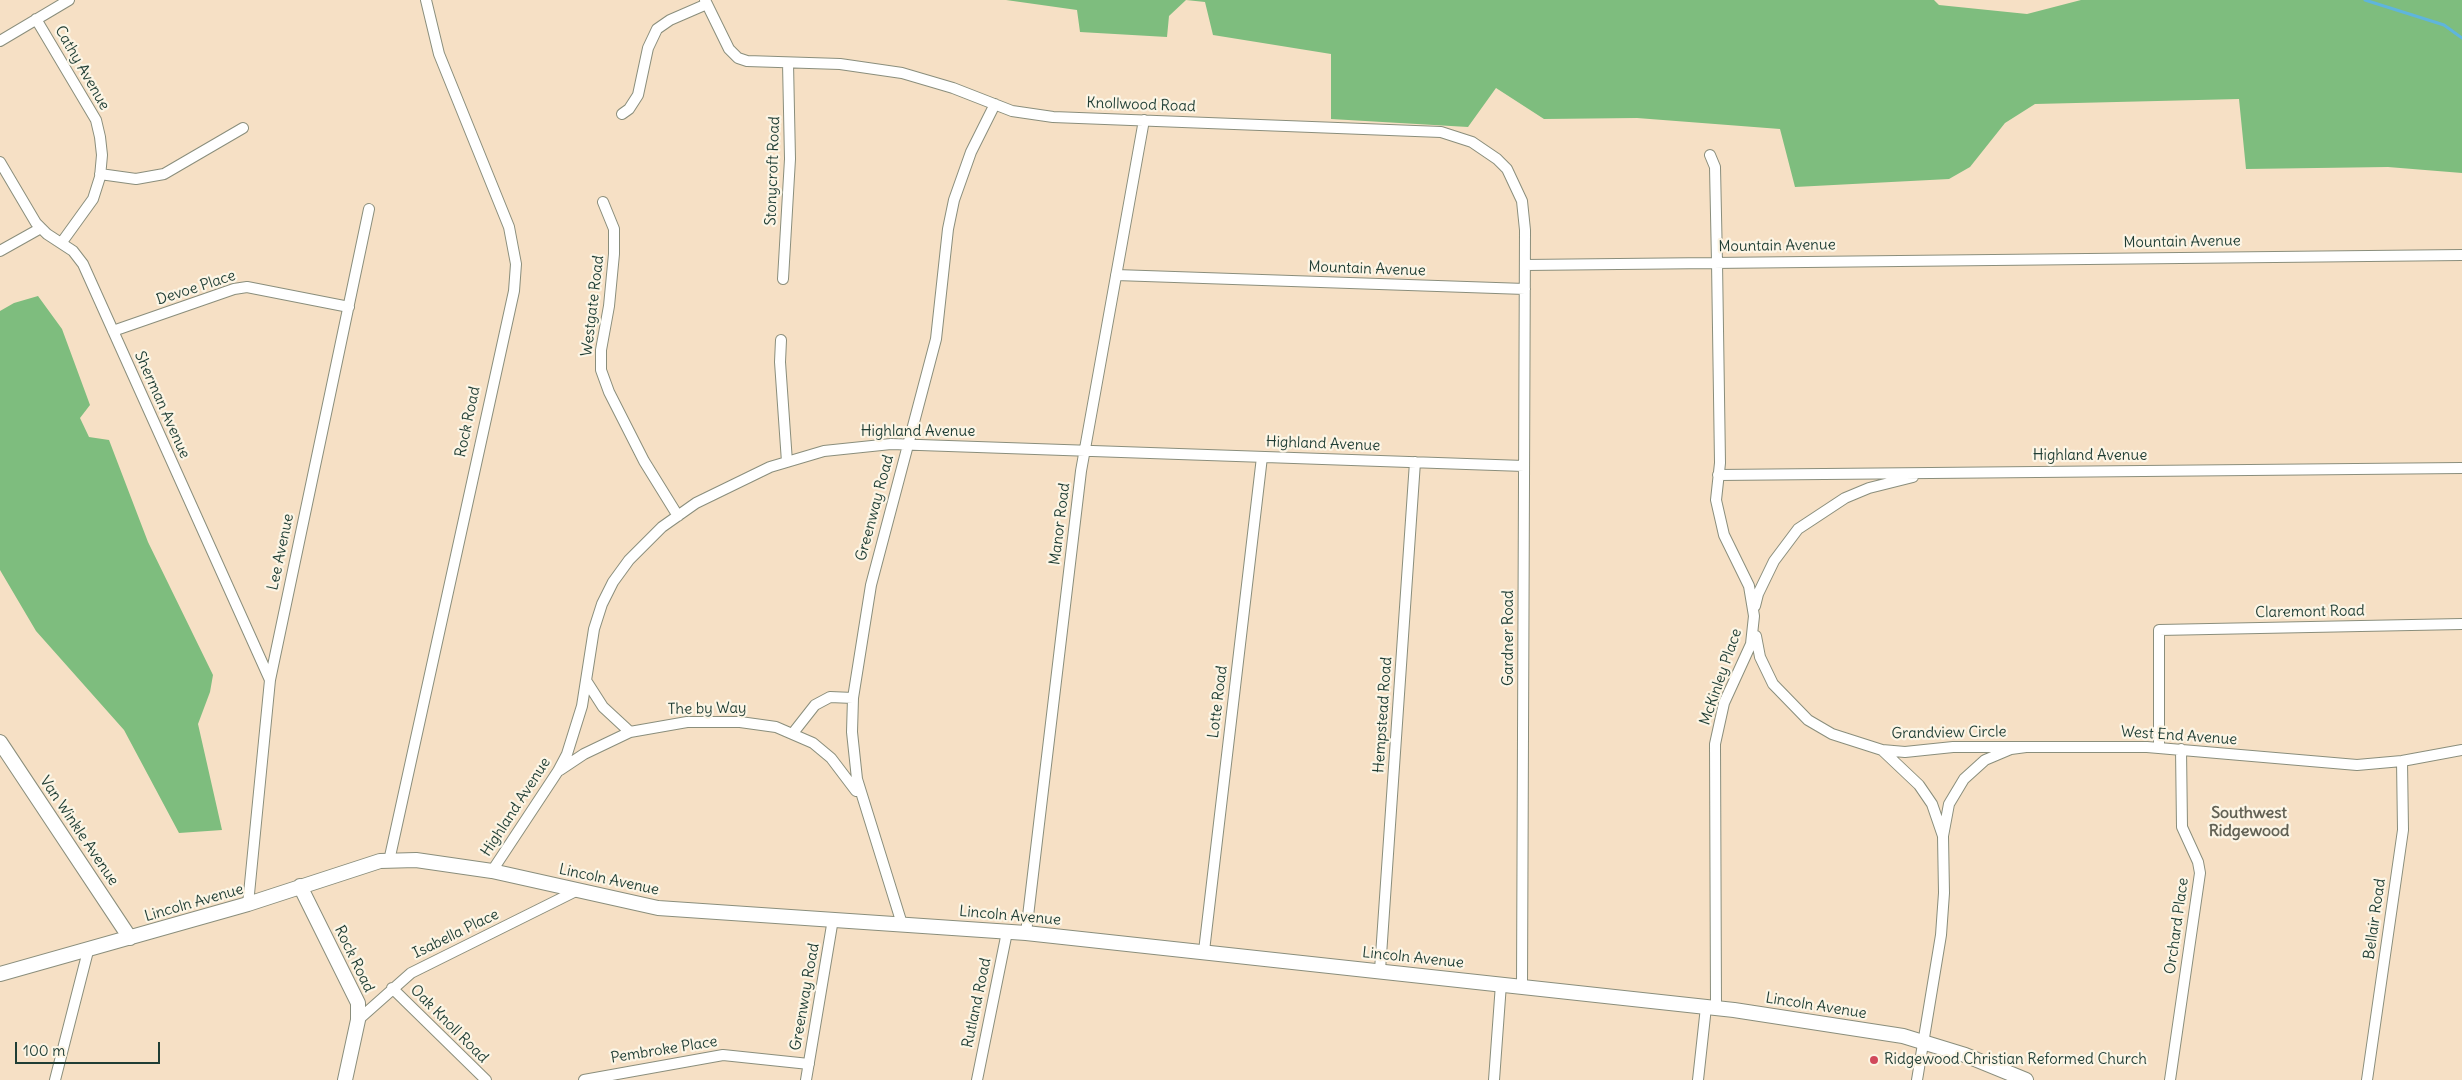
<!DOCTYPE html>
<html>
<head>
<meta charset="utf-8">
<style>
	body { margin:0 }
	#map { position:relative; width:2462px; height:1080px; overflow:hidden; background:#f6e0c5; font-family:Delius,sans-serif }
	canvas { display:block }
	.scale { position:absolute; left:15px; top:1042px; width:145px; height:22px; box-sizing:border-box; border:2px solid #1f3d34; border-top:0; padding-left:6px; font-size:15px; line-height:18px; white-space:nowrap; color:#1f3d34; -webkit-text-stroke:4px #fcf5e5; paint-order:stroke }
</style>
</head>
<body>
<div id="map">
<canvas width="2462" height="1080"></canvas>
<div class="scale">100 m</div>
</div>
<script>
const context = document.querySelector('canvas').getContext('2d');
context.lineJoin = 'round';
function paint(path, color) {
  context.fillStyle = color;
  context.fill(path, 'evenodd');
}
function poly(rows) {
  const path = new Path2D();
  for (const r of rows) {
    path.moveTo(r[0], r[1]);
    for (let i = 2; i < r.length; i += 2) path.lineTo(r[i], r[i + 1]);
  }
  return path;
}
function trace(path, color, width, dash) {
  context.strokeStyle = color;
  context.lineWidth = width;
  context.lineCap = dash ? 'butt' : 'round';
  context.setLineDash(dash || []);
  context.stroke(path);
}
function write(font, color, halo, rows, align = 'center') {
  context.font = font + ' Delius,sans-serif';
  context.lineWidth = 4.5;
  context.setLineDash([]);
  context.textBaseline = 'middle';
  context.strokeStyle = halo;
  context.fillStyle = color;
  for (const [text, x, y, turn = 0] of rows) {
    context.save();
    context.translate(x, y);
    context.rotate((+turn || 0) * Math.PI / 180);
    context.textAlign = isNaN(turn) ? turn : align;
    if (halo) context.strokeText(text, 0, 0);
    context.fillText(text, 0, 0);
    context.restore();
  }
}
const forest = poly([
	[1006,0,1934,0,1939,5,2027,14,2081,0,2462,0,2462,173,2388,167,2246,169,2239,99,2035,104,2005,123,1970,167,1949,179,1795,187,1780,129,1637,118,1544,119,1496,88,1468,127,1331,119,1331,54,1213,35,1205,2,1186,0,1169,16,1167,37,1080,32,1077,10],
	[38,296,62,329,90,405,80,418,89,437,109,440,148,542,213,675,210,692,198,724,222,830,179,833,124,730,36,631,0,570,0,311,14,303]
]);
const stream = poly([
	[2365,0,2444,25,2462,38]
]);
const street = poly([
	[705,0,729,49,738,58,747,61,840,64,902,73,953,88,1012,111,1053,117,1441,132,1472,142,1497,159,1507,169,1522,201,1525,230,1522,986],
	[36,19,96,120,100,137,102,155,100,177,93,199,62,242],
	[0,41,69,0],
	[622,114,629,109,638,95,648,48,657,29,670,20,707,4],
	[1710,155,1715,167,1717,262,1720,463,1716,500,1724,535,1749,586,1754,616,1751,644,1724,703,1715,744,1716,1008],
	[0,162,36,223,47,234,73,251,83,264,270,680],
	[100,174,136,179,164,174,243,128],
	[603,202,614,229,614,254,609,306,601,350,601,370,609,392,644,461,678,516],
	[0,251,41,228],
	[1525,265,2462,255],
	[1116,275,1525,289],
	[783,279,790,159,788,63],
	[113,331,234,289,247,287,349,307],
	[781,340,780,362,787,462],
	[1718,475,2462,468],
	[1755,606,1758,594,1774,561,1798,529,1845,498,1869,488,1913,477],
	[1756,636,1760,657,1773,684,1808,720,1832,734,1882,750,1905,752,1953,747,2026,747],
	[587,682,603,707,630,732],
	[793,733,815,705,830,697,853,698],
	[2159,748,2159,630,2462,624],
	[1882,750,1919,785,1932,804,1943,836,1944,893,1941,935,1917,1080],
	[560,770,584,754,630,732,687,722,740,722,776,727,813,743,831,758,856,791],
	[1943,836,1949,804,1964,779,1985,760,2011,749,2026,747,2147,747,2357,765,2402,761,2462,750],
	[389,861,514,291,516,264,509,227,439,54,426,0],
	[492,871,558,771,567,754,582,706,594,629,602,604,613,582,629,560,662,527,696,503,770,467,824,451,891,444,1524,466],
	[248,904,270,680,369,209],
	[902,924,857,779,852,732,853,698,871,585,936,339,948,229,954,200,971,152,995,104],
	[1026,933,1081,471,1144,120],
	[1204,951,1262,457],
	[1380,970,1415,462],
	[392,988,486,1080],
	[358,1020,411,973,578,890],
	[55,1080,88,951],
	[584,1080,723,1055,809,1064],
	[806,1080,833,919],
	[977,1080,1007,932],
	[1494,1080,1501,984],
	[1698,1080,1706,1007],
	[2170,1080,2200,873,2198,862,2182,827,2181,749],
	[2367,1080,2403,830,2402,761]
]);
const secondary = poly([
	[0,742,130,938],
	[300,886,358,1003,358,1020,345,1080],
	[0,974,248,904,380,861,416,860,492,871,658,908,1026,933,1734,1010,1903,1036,1965,1055,2026,1080]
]);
const markers = [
	[1874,1060,5,"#d1495b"]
];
const streetNames = [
	["Cathy Avenue",82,68,60],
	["Knollwood Road",1141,105,2],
	["Stonycroft Road",773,171,-88],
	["Mountain Avenue",2182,242,-1],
	["Mountain Avenue",1777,246,-1],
	["Mountain Avenue",1367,269,2],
	["Devoe Place",196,288,-18],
	["Westgate Road",593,306,-83],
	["Sherman Avenue",162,405,66],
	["Rock Road",468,422,-78],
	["Highland Avenue",918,432],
	["Highland Avenue",1323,444,2],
	["Highland Avenue",2090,456],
	["Greenway Road",875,508,-75],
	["Manor Road",1060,524,-83],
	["Lee Avenue",281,552,-78],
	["Claremont Road",2310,612,-1],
	["Gardner Road",1509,638,-90],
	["McKinley Place",1721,677,-71],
	["Lotte Road",1218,702,-83],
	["The by Way",707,709,-1],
	["Hempstead Road",1383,715,-86],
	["Grandview Circle",1949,733,-1],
	["West End Avenue",2179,736,4],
	["Highland Avenue",516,807,-57],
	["Van Winkle Avenue",79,831,56],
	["Lincoln Avenue",609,880,12],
	["Lincoln Avenue",194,903,-16],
	["Lincoln Avenue",1010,916,5],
	["Bellair Road",2375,919,-82],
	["Orchard Place",2177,926,-82],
	["Isabella Place",456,934,-26],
	["Lincoln Avenue",1413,958,6],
	["Rock Road",354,959,64],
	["Greenway Road",805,997,-80],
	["Rutland Road",977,1003,-78],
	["Lincoln Avenue",1816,1006,9],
	["Oak Knoll Road",449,1024,45],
	["Pembroke Place",664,1050,-9]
];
const poiNames = [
	["Ridgewood Christian Reformed Church",1884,1060]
];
const neighbourhoodNames = [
	["Southwest",2249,813],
	["Ridgewood",2249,831]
];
paint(forest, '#7ebd7e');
trace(stream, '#5fb5dc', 3);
trace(street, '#8a8e7c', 12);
trace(secondary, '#8a8e7c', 16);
trace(street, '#fff', 10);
trace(secondary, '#fff', 14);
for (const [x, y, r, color] of markers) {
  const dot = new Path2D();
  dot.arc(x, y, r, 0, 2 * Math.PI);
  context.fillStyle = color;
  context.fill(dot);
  trace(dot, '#fcf5e5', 2);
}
write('15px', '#1f3d34', '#fcf5e5', streetNames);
write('15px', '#1f3d34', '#fcf5e5', poiNames, 'left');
write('bold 16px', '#636255', '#fcf5e5', neighbourhoodNames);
</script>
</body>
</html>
